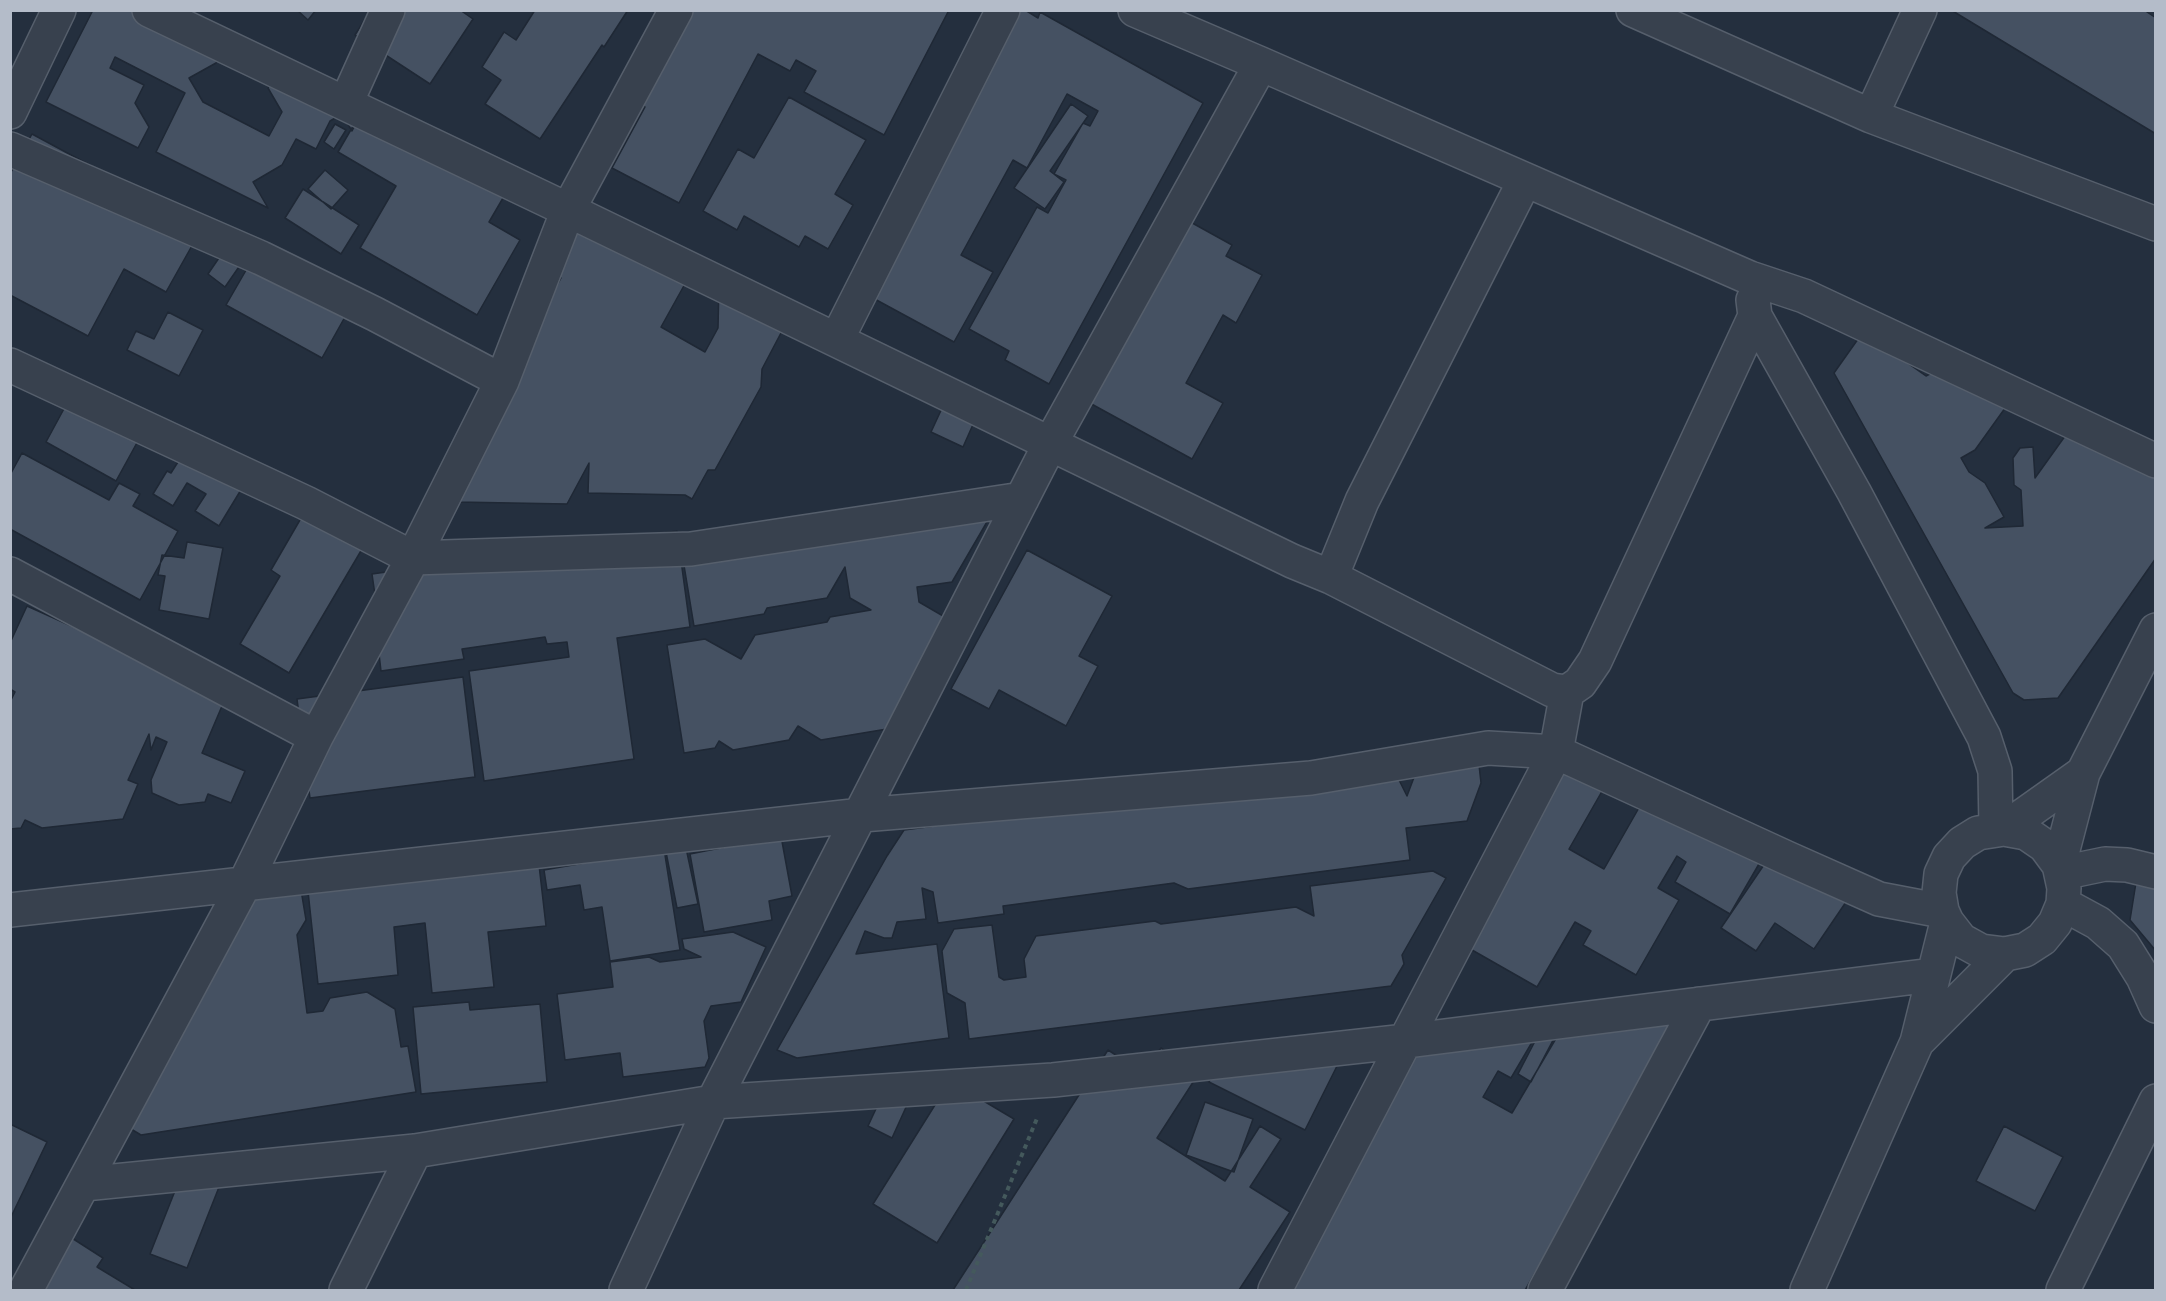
<!DOCTYPE html>
<html>
<head>
<meta charset="utf-8">
<style>
	body { margin:0 }
	#map { position:relative; width:2166px; height:1301px; overflow:hidden; background:#242f3e; font-family:Roboto,sans-serif }
	canvas { display:block }
	.frame { position:absolute; inset:0; border:12px solid #b4bcc9; pointer-events:none }
</style>
</head>
<body>
<div id="map">
<canvas width="2166" height="1301"></canvas>
<div class="frame"></div>
</div>
<script>
const context = document.querySelector('canvas').getContext('2d');
context.lineJoin = 'round';
function paint(path, color) {
  context.fillStyle = color;
  context.fill(path, 'evenodd');
}
function poly(rows) {
  const path = new Path2D();
  for (const r of rows) {
    path.moveTo(r[0], r[1]);
    for (let i = 2; i < r.length; i += 2) path.lineTo(r[i], r[i + 1]);
  }
  return path;
}
function trace(path, color, width, dash) {
  context.strokeStyle = color;
  context.lineWidth = width;
  context.lineCap = dash ? 'butt' : 'round';
  context.setLineDash(dash || []);
  context.stroke(path);
}
const building = poly([
	[93,10,174,10,231,32,216,63,189,78,203,102,269,136,282,112,268,88,283,59,367,102,352,131,342,114,330,121,316,149,296,139,282,165,253,182,268,208,156,152,185,93,115,57,110,68,144,85,135,103,149,127,138,148,46,102,93,10],
	[297,10,316,10,308,20,297,10],
	[371,10,460,10,473,19,430,84,355,35,371,10],
	[535,10,628,10,604,47,602,45,540,139,485,104,501,80,482,67,504,32,516,40,535,10],
	[680,10,949,10,884,135,804,92,816,71,796,60,790,71,758,54,679,203,612,168,645,107,624,96,680,10],
	[997,10,1025,10,1038,18,1040,12,1203,103,1049,384,1005,360,1009,351,969,329,1037,207,1048,213,1066,180,1054,174,1083,123,1090,126,1098,111,1067,94,1027,168,1013,160,961,255,993,272,954,342,847,284,997,10],
	[1951,10,2144,10,2156,18,2156,134,1951,10],
	[789,97,866,140,835,194,853,205,828,249,805,236,799,247,744,216,737,230,703,211,738,149,754,158,789,97],
	[1071,104,1088,116,1050,171,1064,182,1045,209,1014,188,1071,104],
	[356,121,444,139,447,134,517,174,489,222,520,240,477,315,360,248,396,186,338,152,356,121],
	[335,124,346,130,334,149,324,142,335,124],
	[32,134,203,226,166,292,124,269,88,336,10,295,10,174,32,134],
	[325,170,348,190,331,209,308,189,325,170],
	[303,189,359,225,341,254,285,218,303,189],
	[570,195,696,264,661,327,705,352,718,328,719,283,792,312,762,369,761,387,715,470,708,470,692,499,685,495,588,493,589,463,567,504,457,502,442,494,561,278,533,263,570,195],
	[1185,219,1232,245,1226,256,1262,275,1236,323,1223,315,1186,383,1223,403,1192,459,1086,401,1185,219],
	[234,236,252,248,225,287,208,274,234,236],
	[260,246,355,299,322,358,226,305,260,246],
	[168,312,203,330,179,376,127,350,136,331,154,339,168,312],
	[1863,332,1926,376,1958,359,2008,404,1975,450,1961,458,1969,472,1985,483,2004,517,1985,528,2023,526,2021,490,2014,485,2013,458,2020,448,2033,447,2035,478,2078,418,2156,472,2156,558,2058,698,2024,700,2013,693,1834,373,1863,332],
	[79,381,150,419,116,481,46,442,79,381],
	[943,406,975,420,963,447,931,432,943,406],
	[195,435,253,470,219,526,195,511,206,494,187,483,173,506,153,494,167,471,171,473,195,435],
	[22,453,109,500,119,483,140,494,133,506,178,531,140,600,10,529,10,475,22,453],
	[315,494,365,544,289,673,240,644,280,576,271,570,315,494],
	[991,515,952,582,917,587,919,602,950,620,887,729,821,740,798,726,789,740,733,750,719,741,715,748,684,753,667,645,705,639,741,659,755,635,827,622,830,617,871,610,850,598,845,567,827,598,767,608,764,614,694,626,680,541,991,515],
	[677,531,690,627,617,638,634,759,484,781,469,671,569,657,567,642,547,644,545,637,462,649,464,659,381,671,378,645,382,644,372,574,677,531],
	[187,542,223,548,209,619,159,610,165,576,158,575,162,555,184,558,187,542],
	[1027,550,1112,596,1079,656,1098,666,1066,726,999,690,989,709,951,689,1027,550],
	[27,606,78,629,262,701,222,706,202,753,245,771,231,803,208,794,205,802,179,805,152,793,151,780,167,742,156,737,151,750,149,734,128,780,138,784,123,819,42,828,25,820,21,828,10,829,10,702,15,692,10,689,10,643,27,606],
	[463,677,475,777,310,798,297,699,463,677],
	[1565,754,1609,779,1569,849,1604,869,1648,792,1763,857,1730,914,1675,882,1686,862,1677,856,1658,888,1679,900,1636,975,1583,945,1591,931,1575,922,1537,987,1458,942,1565,754],
	[1478,756,1481,783,1467,821,1406,828,1410,860,1188,889,1174,883,1003,906,1004,914,938,923,933,892,922,888,926,919,897,922,892,938,884,938,865,931,856,954,937,944,949,1038,797,1058,777,1050,887,856,904,830,1337,773,1398,778,1407,796,1419,764,1478,756],
	[781,836,792,896,769,901,772,920,704,932,690,854,781,836],
	[686,848,698,904,677,908,666,852,686,848],
	[664,849,680,950,610,961,602,907,584,910,580,885,547,890,544,870,664,849],
	[1772,853,1846,902,1814,949,1775,923,1756,951,1721,928,1772,853],
	[539,865,546,926,488,932,494,987,432,993,425,923,394,927,398,975,318,984,308,891,539,865],
	[2138,870,2156,872,2156,951,2130,920,2138,870],
	[1433,871,1446,878,1402,955,1404,964,1391,986,969,1039,965,1003,947,993,942,951,954,929,992,925,999,977,1004,980,1026,977,1024,959,1036,936,1155,921,1161,924,1296,907,1314,916,1310,886,1433,871],
	[301,890,306,920,297,935,307,1013,323,1011,330,998,367,992,395,1009,401,1047,408,1046,416,1092,141,1135,106,1114,233,901,301,890],
	[733,932,766,947,741,1002,711,1006,704,1021,709,1058,705,1067,623,1077,620,1053,565,1060,557,994,613,987,610,962,649,957,660,962,701,957,684,949,682,939,733,932],
	[469,1002,470,1010,540,1004,547,1082,421,1094,413,1007,469,1002],
	[1686,1011,1525,1290,1264,1290,1414,1032,1548,1015,1511,1078,1498,1071,1483,1097,1512,1113,1571,1013,1686,1011],
	[1547,1018,1561,1025,1531,1082,1518,1074,1547,1018],
	[1230,1042,1285,1069,1340,1060,1305,1130,1209,1082,1230,1042],
	[1161,1048,1199,1073,1157,1138,1225,1181,1260,1126,1281,1139,1250,1187,1290,1212,1239,1290,953,1290,1108,1050,1144,1073,1161,1048],
	[950,1081,1014,1119,937,1243,873,1204,950,1081],
	[888,1083,912,1094,892,1138,868,1126,888,1083],
	[1205,1102,1253,1119,1234,1172,1186,1155,1205,1102],
	[10,1124,47,1142,10,1219,10,1124],
	[2004,1126,2063,1157,2035,1211,1976,1181,2004,1126],
	[186,1163,223,1177,187,1268,150,1254,186,1163],
	[64,1233,103,1258,97,1267,135,1290,28,1290,64,1233]
]);
const path = poly([
	[966,1290,1038,1116]
]);
const minor = poly([
	[149,10,568,210,1292,561,1331,577,1552,690,1567,692,1580,683,1595,661,1755,316],
	[1135,10,1261,64,1750,278,1804,296,2156,461],
	[1633,10,1871,116,2156,224],
	[346,103,388,10],
	[10,112,59,10],
	[1871,116,1920,10],
	[10,149,261,258,375,314,502,381],
	[1753,300,1755,316,1854,492,1984,737,1995,771,1996,829],
	[837,339,1003,10],
	[10,365,306,503,413,558,691,549,1022,499],
	[10,574,316,737],
	[1331,577,1362,501,1525,180],
	[2004,829,2026,833,2045,846,2059,865,2064,888,2063,904,2055,923,2042,939,2025,950,2005,954,1981,951,1961,940,1947,922,1942,911,1939,893,1941,874,1949,857,1962,843,1978,833,2004,829,2083,773],
	[2059,865,2083,773,2156,630],
	[2062,873,2105,864,2127,865,2156,872],
	[2063,904,2098,923,2123,945,2143,977,2156,1006],
	[10,910,862,815,1311,778,1488,748,1556,752,1787,858,1879,899,1942,911],
	[1917,1042,2005,954],
	[84,1184,415,1151,713,1102,1053,1080,1406,1041,1932,975],
	[26,1290,245,883,316,737,413,558,502,381,568,210,676,10],
	[346,1290,415,1151],
	[626,1290,713,1102,1050,444,1261,64],
	[1275,1290,1556,752,1567,692],
	[1545,1290,1699,1004],
	[1807,1290,1917,1042,1947,922],
	[2063,1290,2156,1101]
]);
paint(building, '#455162');
trace(building, '#1f2835', 1.5);
trace(minor, '#565f6c', 36);
trace(path, '#44595c', 4, [4.5, 4.5]);
trace(minor, '#38414e', 33);
</script>
</body>
</html>
